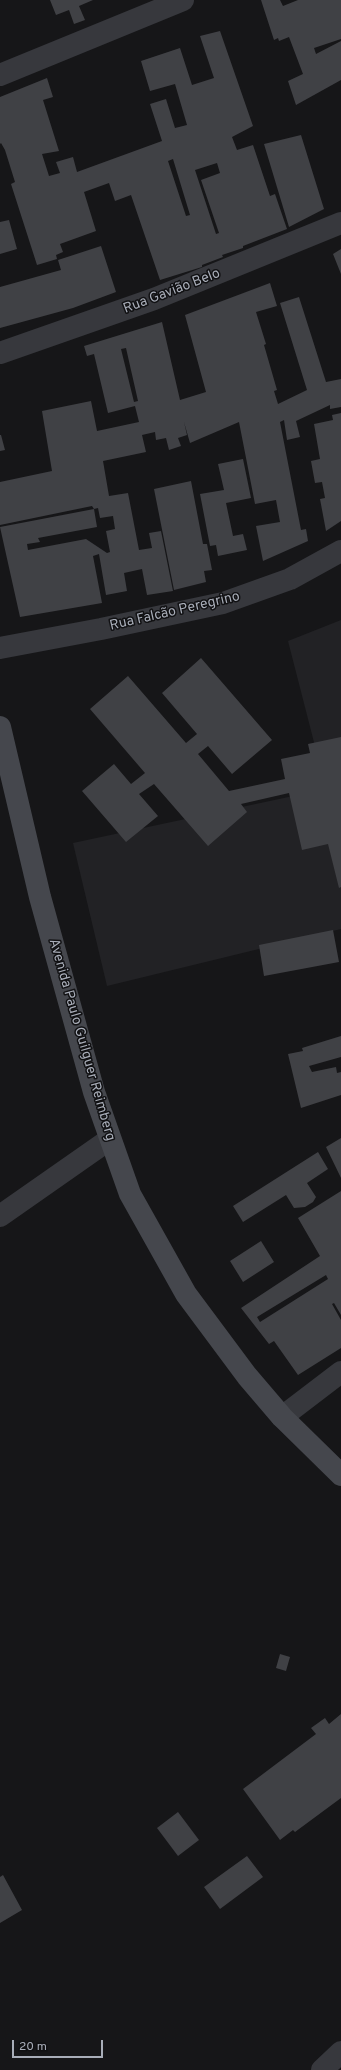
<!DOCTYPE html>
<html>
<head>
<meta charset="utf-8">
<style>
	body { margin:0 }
	#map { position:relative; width:341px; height:2070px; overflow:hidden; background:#161618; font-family:Overpass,sans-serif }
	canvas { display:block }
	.scale { position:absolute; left:12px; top:2040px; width:91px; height:18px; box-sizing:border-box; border:2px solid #a8adb8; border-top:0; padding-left:5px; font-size:12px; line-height:14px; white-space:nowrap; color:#a8adb8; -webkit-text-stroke:3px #111113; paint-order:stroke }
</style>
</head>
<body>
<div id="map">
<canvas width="341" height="2070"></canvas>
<div class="scale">20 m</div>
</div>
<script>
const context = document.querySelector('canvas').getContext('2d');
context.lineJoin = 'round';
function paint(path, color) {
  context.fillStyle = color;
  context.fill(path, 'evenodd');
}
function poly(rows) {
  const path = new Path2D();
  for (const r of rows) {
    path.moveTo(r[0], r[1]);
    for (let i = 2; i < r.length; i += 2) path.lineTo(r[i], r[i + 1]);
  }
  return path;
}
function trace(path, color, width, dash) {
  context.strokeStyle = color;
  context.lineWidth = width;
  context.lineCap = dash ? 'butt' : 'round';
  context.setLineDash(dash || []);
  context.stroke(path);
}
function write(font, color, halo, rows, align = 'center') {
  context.font = font + ' Overpass,sans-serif';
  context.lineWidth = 3;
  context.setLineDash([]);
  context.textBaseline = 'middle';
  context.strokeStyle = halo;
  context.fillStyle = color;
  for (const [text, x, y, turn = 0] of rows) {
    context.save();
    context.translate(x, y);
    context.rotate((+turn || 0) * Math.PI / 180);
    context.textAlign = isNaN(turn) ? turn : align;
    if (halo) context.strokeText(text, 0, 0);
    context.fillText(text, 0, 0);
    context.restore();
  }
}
const built = poly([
	[341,620,341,929,107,986,73,843,326,789,288,641]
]);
const building = poly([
	[50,0,93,0,79,6,85,20,74,24,69,10,56,15],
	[261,0,280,0,283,6,298,0,341,0,341,39,314,48,316,54,341,41,341,80,296,105,288,81,303,74,289,37,279,41,278,38,274,40],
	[220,31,253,126,232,137,237,150,253,145,270,196,275,194,287,229,243,246,243,248,222,255,223,257,202,265,202,267,160,280,131,195,115,201,109,183,84,192,96,231,60,244,63,252,56,255,57,259,37,265,11,184,15,182,5,150,1,143,0,144,0,97,47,78,53,97,43,100,59,151,42,154,49,176,60,173,56,162,73,157,77,172,162,141,150,104,166,99,175,128,187,125,175,84,150,91,141,61,180,48,192,85,214,78,200,36],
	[173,159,190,215,186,216,168,161],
	[217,163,220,173,201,180,219,233,216,234,195,170],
	[301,135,324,209,289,227,264,144],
	[9,220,17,249,0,254,0,222],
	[101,246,116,292,73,308,0,328,0,287,61,270,58,260],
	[341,249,341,274,333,254],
	[270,283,277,306,256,312,266,344,264,345,277,390,274,391,278,404,307,390,280,303,299,297,326,382,341,379,341,407,330,409,330,405,296,421,300,437,287,440,284,420,280,422,301,530,306,529,308,541,263,561,256,526,280,522,276,500,255,504,239,422,190,443,184,422,187,435,178,438,181,446,169,450,166,438,156,440,155,432,142,435,146,452,103,461,109,496,128,493,139,550,152,548,149,533,161,531,173,591,147,595,142,569,124,573,127,591,106,595,99,554,93,556,102,603,20,617,0,527,94,509,92,506,0,525,0,482,52,471,42,411,91,401,97,431,139,422,135,406,108,413,94,354,87,356,84,346,162,322,180,400,206,392,185,315],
	[126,348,138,401,134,402,121,349],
	[98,508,100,518,113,516,115,529,106,531,110,552,107,553,86,539,28,550,27,544,40,542,38,538,97,527,94,509],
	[341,413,341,521,326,531,320,499,325,498,322,482,315,483,311,461,320,459,314,424,333,420,332,415],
	[0,435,1,435,5,450,0,451],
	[243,459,251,498,226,503,233,536,243,534,247,550,218,556,216,545,210,546,200,494,224,490,218,464],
	[191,481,203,544,207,544,212,570,204,571,206,582,174,590,154,489],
	[201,658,272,740,232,774,208,746,198,754,229,791,285,779,281,759,310,753,308,744,341,737,341,887,339,888,328,844,302,850,289,793,241,804,247,812,208,846,154,784,139,794,158,816,126,842,82,791,114,764,131,784,145,773,90,709,128,676,186,743,197,734,162,693],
	[333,930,339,962,264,976,259,945],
	[341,1036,341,1057,309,1066,312,1072,336,1067,337,1073,341,1072,341,1095,301,1108,288,1054,303,1051,302,1048],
	[341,1138,341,1178,326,1147],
	[318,1152,328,1169,307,1183,316,1197,313,1202,305,1207,294,1208,286,1195,243,1222,233,1206],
	[341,1191,341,1315,334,1303,332,1304,341,1320,341,1348,298,1375,274,1341,269,1344,241,1308,320,1256,298,1218],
	[326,1275,328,1279,260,1322,257,1317],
	[261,1241,274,1262,243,1282,230,1261],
	[280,1654,290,1657,286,1671,276,1668],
	[341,1714,341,1798,295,1832,293,1830,280,1840,243,1789,316,1734,311,1728,325,1718,329,1724],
	[178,1812,199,1840,178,1856,157,1828],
	[247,1856,263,1877,220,1909,204,1887],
	[3,1875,22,1910,0,1923,0,1877]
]);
const street = poly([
	[0,75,183,0],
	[0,353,154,299,341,223],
	[0,648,101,629,223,603,290,579,341,551],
	[0,1216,110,1139],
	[282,1417,341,1372],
	[322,2070,341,2052]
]);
const secondary = poly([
	[0,727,40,897,94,1092,130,1194,186,1294,247,1376,282,1417,341,1475]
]);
const streetNames = [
	["Rua Gavião Belo",172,292,-21],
	["Rua Falcão Peregrino",175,612,-13],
	["Avenida Paulo Guilguer Reimberg",81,1040,74]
];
paint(built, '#222225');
paint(building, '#404145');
trace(street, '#37383d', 22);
trace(secondary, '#45474d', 22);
write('14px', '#a8adb8', '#111113', streetNames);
</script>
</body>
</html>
